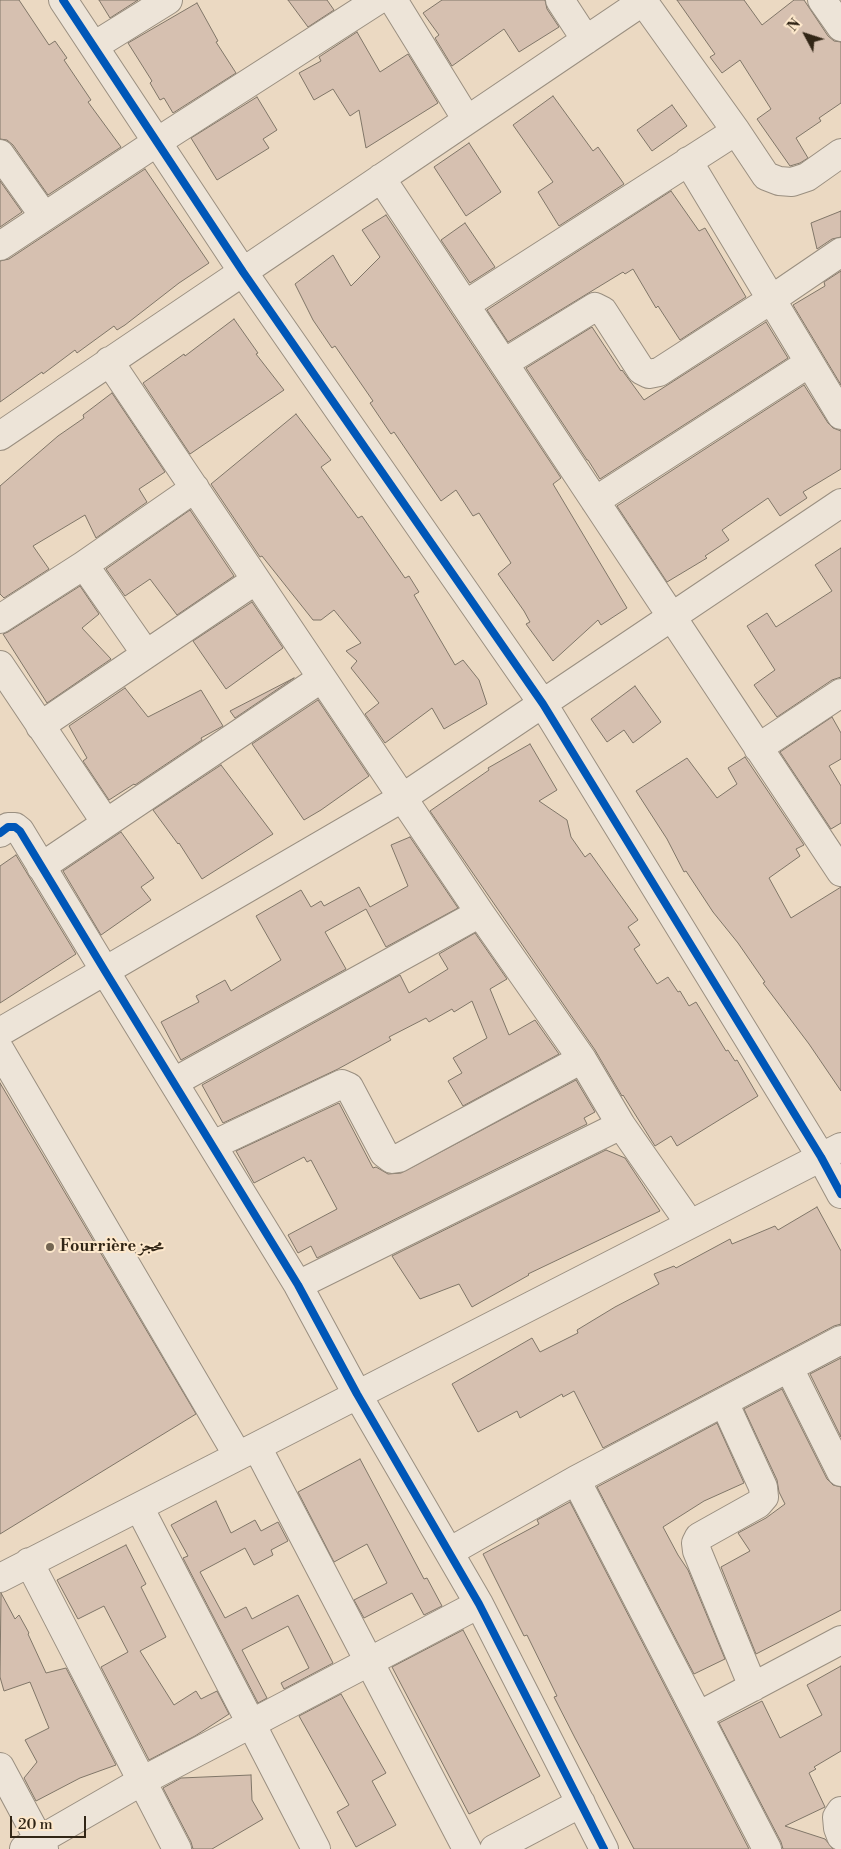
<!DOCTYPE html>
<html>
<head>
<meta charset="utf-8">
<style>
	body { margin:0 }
	#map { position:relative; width:841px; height:1849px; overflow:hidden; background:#ebd9c2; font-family:"Libre Bodoni",serif }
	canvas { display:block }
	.north { position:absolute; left:781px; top:10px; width:50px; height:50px; -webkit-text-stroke:4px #fde8cc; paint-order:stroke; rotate:310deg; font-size:14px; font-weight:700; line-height:20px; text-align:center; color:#322616 }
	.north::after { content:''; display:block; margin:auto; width:18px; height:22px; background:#322616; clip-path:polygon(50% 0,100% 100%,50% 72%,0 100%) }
	.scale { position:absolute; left:10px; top:1816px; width:76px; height:22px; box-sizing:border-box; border:2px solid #322616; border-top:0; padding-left:6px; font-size:15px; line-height:18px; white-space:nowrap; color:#322616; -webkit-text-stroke:4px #fde8cc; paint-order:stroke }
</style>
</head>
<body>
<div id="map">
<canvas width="841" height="1849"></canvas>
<div class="north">N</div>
<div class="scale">20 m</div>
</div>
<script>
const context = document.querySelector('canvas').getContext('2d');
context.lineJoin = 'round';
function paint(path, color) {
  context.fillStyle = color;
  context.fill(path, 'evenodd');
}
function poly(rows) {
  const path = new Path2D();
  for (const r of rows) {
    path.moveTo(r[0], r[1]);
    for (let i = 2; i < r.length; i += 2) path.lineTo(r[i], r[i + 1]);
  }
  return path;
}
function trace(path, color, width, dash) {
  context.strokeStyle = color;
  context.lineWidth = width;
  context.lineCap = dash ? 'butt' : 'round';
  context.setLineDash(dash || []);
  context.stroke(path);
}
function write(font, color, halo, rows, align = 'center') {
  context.font = font + ' "Libre Bodoni",Amiri,serif';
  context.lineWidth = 4;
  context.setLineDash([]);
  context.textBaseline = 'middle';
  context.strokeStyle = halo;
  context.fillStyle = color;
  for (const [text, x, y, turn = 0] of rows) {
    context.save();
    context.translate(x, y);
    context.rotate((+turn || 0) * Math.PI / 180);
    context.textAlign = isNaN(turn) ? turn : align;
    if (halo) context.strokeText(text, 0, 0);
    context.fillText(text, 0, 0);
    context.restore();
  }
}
const building = poly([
	[0,0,19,0,49,45,55,41,67,58,64,60,91,100,88,102,121,147,48,195,13,145,7,140,0,139,0,0],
	[99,0,138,0,110,18,99,0],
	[288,0,327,0,334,10,308,27,288,0],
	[442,0,545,0,547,9,559,27,519,52,504,29,452,66,435,38,439,35,423,13,442,0],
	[677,0,744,0,762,25,794,0,804,0,828,36,834,41,841,42,841,103,819,118,821,121,796,138,808,158,800,163,790,166,757,119,771,109,740,60,722,73,710,57,715,54,677,0],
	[197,3,218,41,216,42,236,73,173,113,164,98,160,100,150,83,152,81,128,43,197,3],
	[357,32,380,72,408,54,438,103,366,148,359,110,350,116,333,89,314,100,299,73,321,61,319,57,357,32],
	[553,96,593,151,598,147,624,184,559,226,538,192,553,182,513,125,553,96],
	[257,97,277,130,263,139,269,148,217,180,191,138,257,97],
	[672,105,687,126,652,151,637,130,672,105],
	[469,143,501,192,466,216,434,167,469,143],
	[145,169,209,263,179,283,125,325,117,330,114,326,77,353,75,350,43,374,42,372,0,402,0,261,9,259,145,169],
	[0,181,22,212,0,227,0,181],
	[671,191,699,231,705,228,746,297,680,340,658,306,656,308,633,269,625,274,623,272,508,342,487,310,671,191],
	[841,211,841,237,832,239,817,249,811,223,841,211],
	[386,215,561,478,553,484,627,608,601,625,598,620,553,661,526,624,530,622,524,611,498,574,511,563,479,513,473,516,456,490,441,501,394,432,391,434,370,403,373,401,335,346,332,348,313,320,295,284,333,255,351,286,380,257,362,230,386,215],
	[465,223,495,267,470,283,441,240,465,223],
	[841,271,841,385,793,305,825,286,824,282,841,271],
	[234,319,258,353,256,354,284,390,190,454,143,383,184,354,185,356,234,319],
	[766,322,788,358,600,479,588,460,587,460,526,368,592,327,621,371,622,370,644,400,766,322],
	[804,385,828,423,833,428,841,431,841,469,803,492,807,498,780,516,768,498,722,530,729,540,705,556,707,558,667,582,617,506,804,385],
	[112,393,165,472,139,489,147,502,96,538,85,515,33,546,49,569,4,598,0,594,0,486,58,436,84,418,83,415,112,393],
	[296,414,331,460,321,467,358,518,362,516,405,578,409,576,419,592,414,595,455,665,463,660,479,680,487,704,444,729,432,708,385,743,365,714,379,703,351,668,357,661,346,651,361,643,334,610,321,620,313,620,262,556,260,557,211,484,296,414],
	[190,510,234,576,177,615,150,579,125,596,106,569,190,510],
	[841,548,841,677,832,680,777,717,754,685,775,670,747,626,767,613,776,627,832,591,815,565,841,548],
	[80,586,99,614,82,628,111,659,47,703,3,634,8,632,80,586],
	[252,602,283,648,226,689,193,641,252,602],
	[294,678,235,718,230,711,294,678],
	[635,686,661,722,633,743,624,730,607,742,591,719,635,686],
	[125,688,148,717,201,690,223,726,201,738,202,740,135,785,134,784,109,800,83,761,87,758,69,726,125,688],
	[318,700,369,776,321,810,304,820,252,744,318,700],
	[832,717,841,733,841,759,829,766,841,786,841,823,831,829,780,752,832,717],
	[530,744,557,790,539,801,567,820,571,837,585,857,590,853,638,920,628,927,640,945,634,949,657,984,668,977,678,992,680,991,689,1006,696,1002,726,1051,728,1050,735,1061,737,1060,758,1096,677,1146,671,1136,655,1146,623,1095,622,1096,595,1050,430,811,489,770,488,768,530,744],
	[745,757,804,845,796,849,800,856,769,878,791,918,841,887,841,1091,809,1044,763,983,765,982,738,943,713,912,686,871,684,872,667,839,636,791,687,758,717,798,737,784,728,768,745,757],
	[221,765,273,834,202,879,179,843,178,844,153,810,221,765],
	[121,832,154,878,141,887,151,900,101,935,63,871,121,832],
	[410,837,458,908,386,947,366,909,325,932,346,969,181,1060,161,1022,199,1002,196,996,225,980,231,991,281,960,256,916,301,890,311,907,321,901,324,906,359,887,370,907,408,886,391,845,410,837],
	[16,855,76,954,0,1003,0,866,16,855],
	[475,933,507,979,490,989,509,1035,535,1020,559,1054,463,1106,448,1081,462,1073,453,1058,487,1038,472,1001,454,1012,452,1009,429,1022,426,1018,389,1037,391,1040,338,1069,223,1123,202,1085,400,975,409,993,448,969,439,954,475,933],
	[576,1080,595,1112,584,1118,587,1124,317,1258,311,1246,298,1253,288,1235,337,1209,311,1160,307,1162,304,1157,254,1183,236,1151,339,1103,373,1168,376,1167,388,1174,401,1173,576,1080],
	[0,1083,196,1414,0,1534,0,1083],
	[606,1150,625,1158,660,1211,528,1274,529,1275,472,1307,459,1284,420,1299,392,1256,606,1150],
	[817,1207,841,1251,841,1324,834,1326,603,1448,574,1391,563,1397,562,1394,520,1418,517,1411,478,1432,452,1384,532,1338,540,1352,578,1333,577,1330,615,1307,659,1284,654,1274,674,1266,676,1268,730,1239,732,1244,775,1226,778,1230,817,1207],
	[841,1358,841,1437,810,1374,841,1358],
	[782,1389,827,1479,833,1485,841,1487,841,1610,756,1654,721,1567,750,1551,738,1533,766,1518,785,1504,779,1492,777,1480,744,1409,782,1389],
	[717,1423,744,1483,704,1501,663,1527,678,1555,688,1570,725,1659,694,1674,597,1487,717,1423],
	[360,1459,424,1579,427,1578,442,1606,424,1615,412,1593,364,1618,354,1600,387,1583,367,1544,334,1562,298,1492,360,1459],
	[216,1501,231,1533,255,1520,261,1531,278,1522,288,1541,271,1550,273,1555,254,1565,245,1548,200,1572,225,1618,246,1607,252,1619,298,1595,333,1663,284,1689,281,1683,309,1668,288,1626,242,1650,267,1698,258,1703,183,1558,188,1556,171,1525,216,1501],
	[570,1502,684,1723,749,1849,634,1849,575,1738,554,1697,557,1696,527,1635,524,1636,483,1554,539,1524,537,1520,570,1502],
	[126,1545,146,1584,141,1587,166,1637,140,1651,174,1705,196,1691,201,1699,217,1691,229,1714,195,1736,149,1760,101,1667,128,1652,104,1606,78,1619,57,1580,126,1545],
	[1,1593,15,1619,19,1615,29,1633,28,1634,46,1673,66,1668,116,1765,80,1778,36,1801,24,1778,37,1762,25,1740,49,1728,30,1682,4,1691,0,1677,1,1593],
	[463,1630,540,1776,469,1814,392,1667,463,1630],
	[841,1666,841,1751,814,1767,816,1769,809,1773,825,1807,785,1826,825,1839,833,1849,783,1849,781,1842,719,1723,762,1701,780,1738,822,1715,807,1685,841,1666],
	[341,1694,386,1773,372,1781,396,1825,356,1847,337,1812,349,1805,299,1716,341,1694],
	[251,1775,252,1800,263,1819,212,1849,193,1849,191,1842,163,1788,181,1778,251,1775]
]);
const minor = poly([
	[63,0,243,272,543,704,821,1157,841,1194],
	[393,0,467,120],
	[560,0,586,40],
	[822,0,841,27],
	[643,1,736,131,766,176,779,181,792,182,807,177,841,153],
	[94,46,168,0],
	[0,154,44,216],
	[688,161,841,415],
	[381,178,841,872],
	[0,246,157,142,378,0],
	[465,305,736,131],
	[109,361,480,913,582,1059,621,1125,690,1224],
	[504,363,595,307,603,311,641,370,649,374,659,372,772,299,841,252],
	[0,436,645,0],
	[595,501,809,363],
	[84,565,146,654],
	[0,619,84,565,195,488],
	[0,665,106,823],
	[40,726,256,580],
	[758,748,841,693],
	[0,833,8,827,15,827,20,831,105,971,298,1285,357,1394,479,1604,604,1849],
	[41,867,322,678],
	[0,1032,402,798,841,503],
	[0,1050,238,1456],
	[174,1082,480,913],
	[213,1145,342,1084,349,1087,384,1153,392,1159,399,1158,582,1059],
	[298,1285,621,1125],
	[789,1368,841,1472],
	[724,1402,763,1487,764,1497,758,1504,699,1537,696,1543,697,1551,753,1687],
	[257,1447,467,1849],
	[576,1480,767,1849],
	[139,1507,316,1849],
	[449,1552,576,1480,841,1340],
	[29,1562,177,1849],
	[0,1578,841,1147],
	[698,1716,841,1640],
	[0,1767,44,1849],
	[841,1811,837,1817,838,1828,841,1836],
	[24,1849,142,1781,479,1604],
	[494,1849,581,1803]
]);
const cycleway = poly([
	[63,0,243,272,543,704,821,1157,841,1194],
	[0,833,8,827,15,827,20,831,105,971,298,1285,357,1394,479,1604,604,1849]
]);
const markers = [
	[50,1247,5,"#736552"]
];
const poiNames = [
	["Fourrière محجز",60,1247]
];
paint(building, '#d6c0b0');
trace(building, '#807668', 1);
trace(minor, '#9a8f80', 30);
trace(minor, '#ede4d8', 28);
trace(cycleway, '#0057b8', 8);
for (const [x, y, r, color] of markers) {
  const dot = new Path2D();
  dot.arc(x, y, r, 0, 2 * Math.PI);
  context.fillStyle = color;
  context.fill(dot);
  trace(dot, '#fde8cc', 2);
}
write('bold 16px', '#322616', '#fde8cc', poiNames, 'left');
</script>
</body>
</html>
